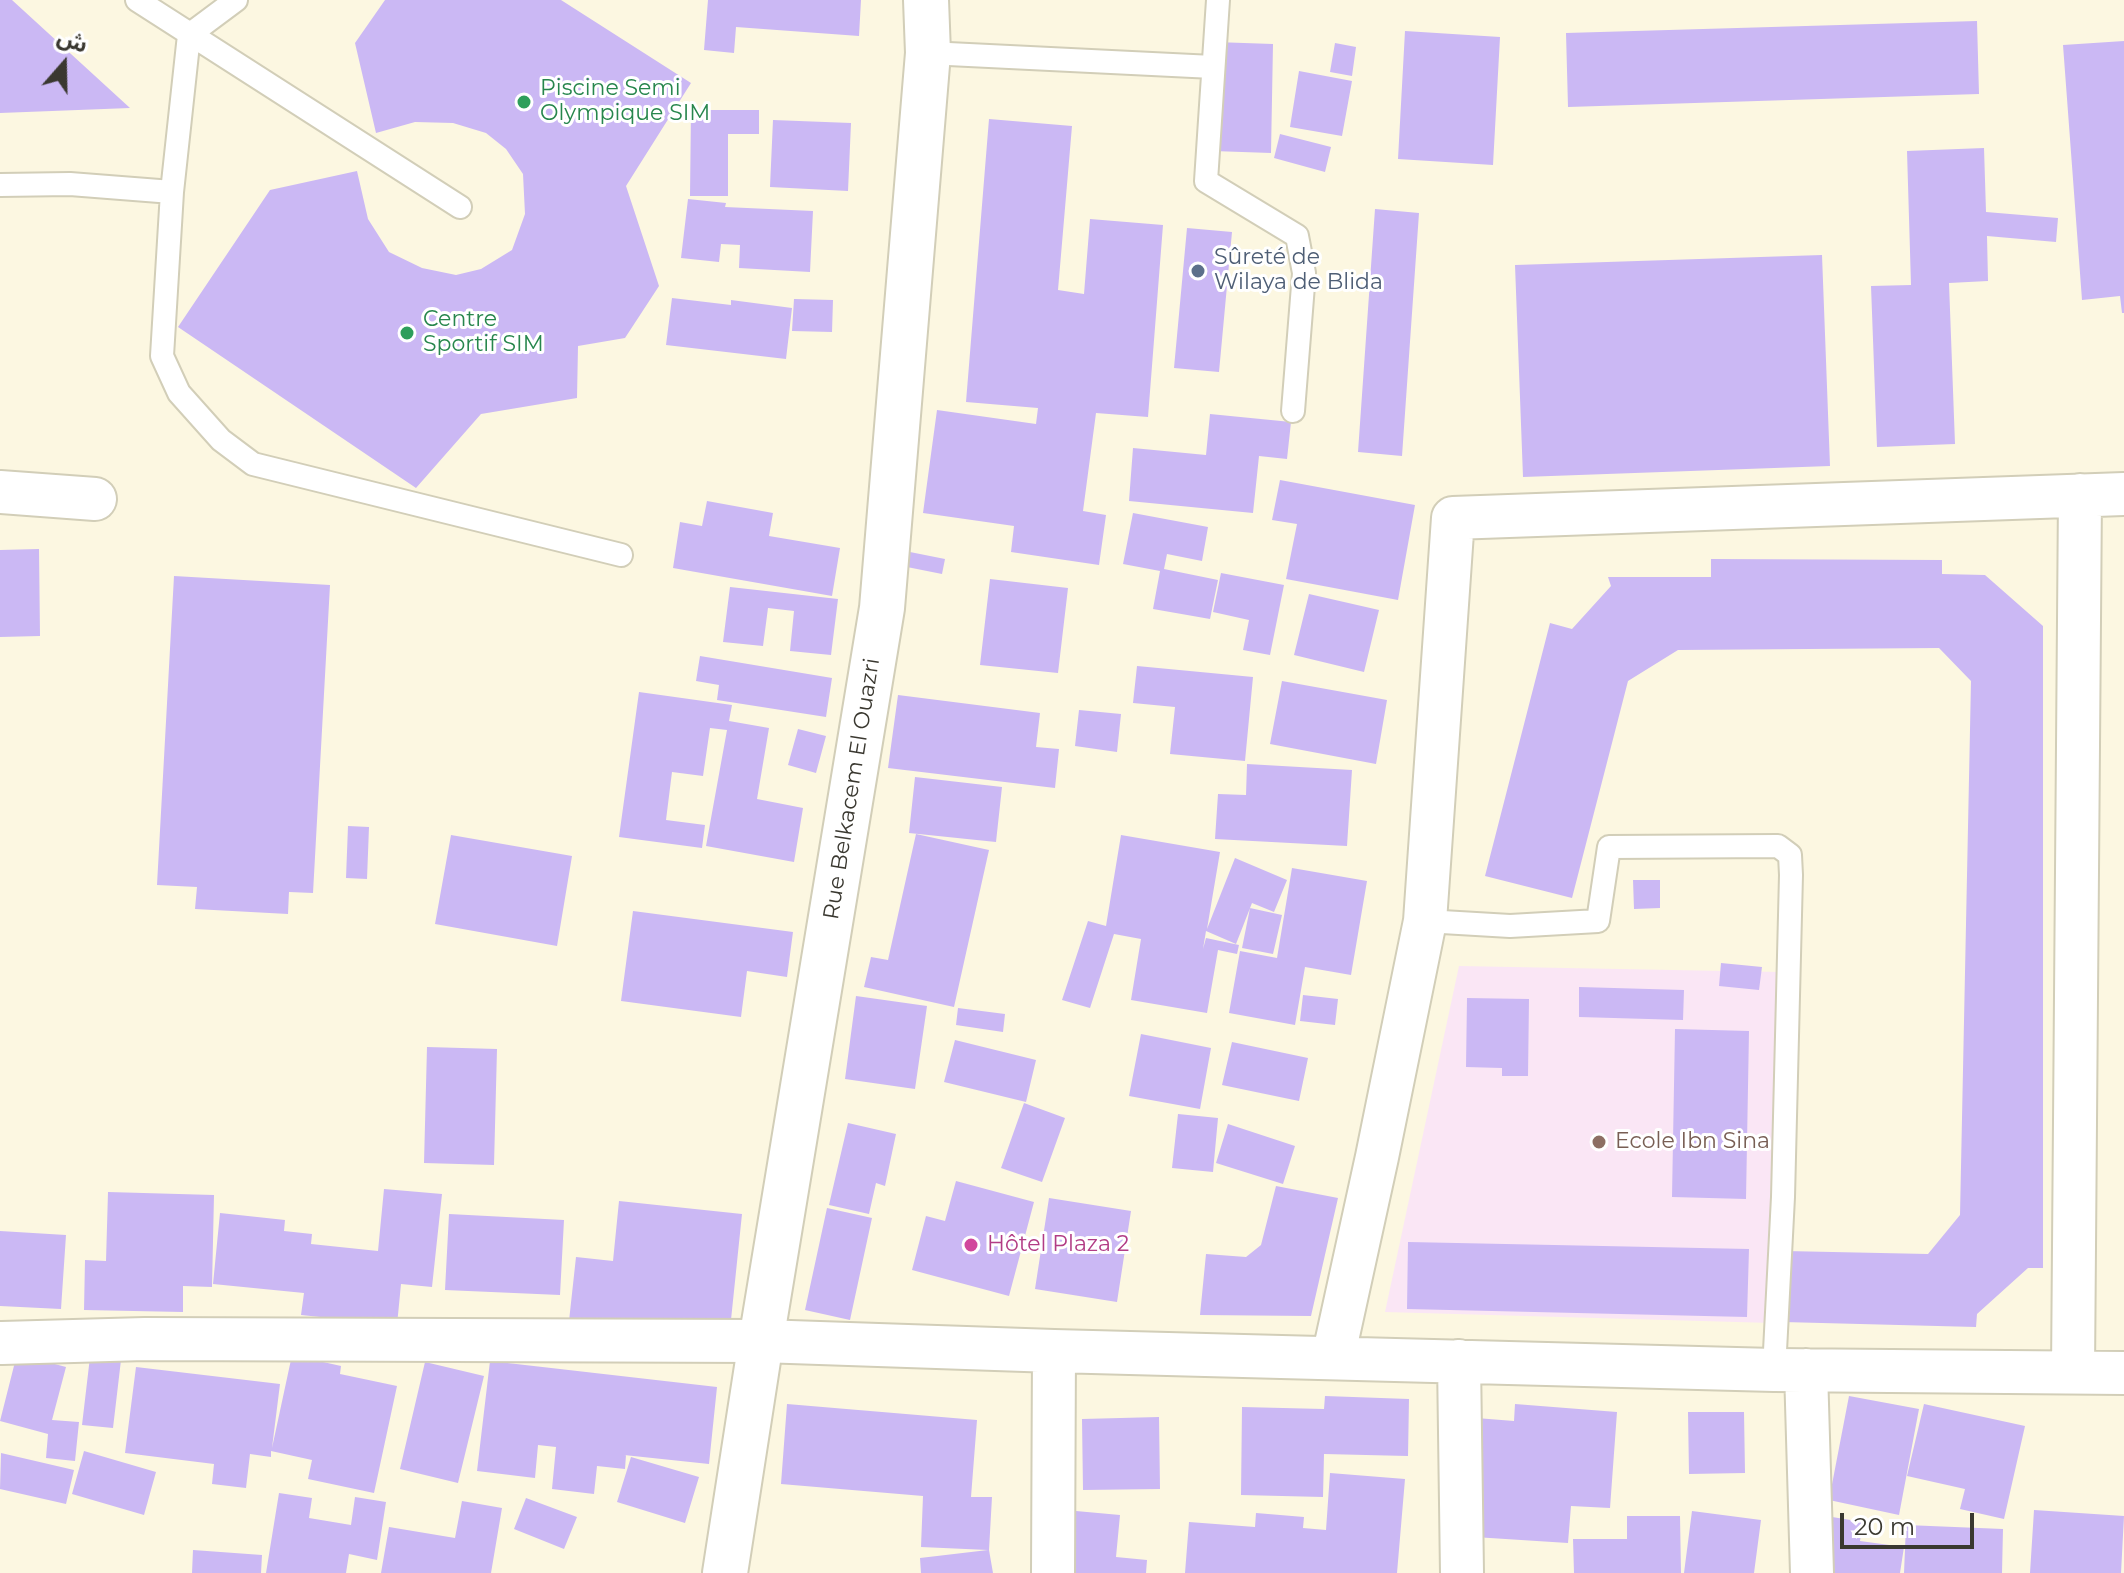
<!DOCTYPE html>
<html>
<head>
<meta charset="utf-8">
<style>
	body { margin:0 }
	#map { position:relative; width:2124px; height:1573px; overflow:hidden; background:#fcf7e1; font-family:Montserrat,"Noto Sans Arabic",sans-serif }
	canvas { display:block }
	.north { position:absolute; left:24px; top:24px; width:80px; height:80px; -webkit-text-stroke:6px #fff; paint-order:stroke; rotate:20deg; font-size:22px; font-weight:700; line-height:32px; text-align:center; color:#3a3830 }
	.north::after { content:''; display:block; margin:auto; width:28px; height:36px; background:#3a3830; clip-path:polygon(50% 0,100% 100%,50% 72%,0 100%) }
	.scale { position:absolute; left:1840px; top:1513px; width:134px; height:36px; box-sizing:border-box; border:4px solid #3a3830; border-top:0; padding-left:10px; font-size:24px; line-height:28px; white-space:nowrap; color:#3a3830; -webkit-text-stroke:6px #fff; paint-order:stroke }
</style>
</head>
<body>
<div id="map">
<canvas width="2124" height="1573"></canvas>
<div class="north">ش</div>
<div class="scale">20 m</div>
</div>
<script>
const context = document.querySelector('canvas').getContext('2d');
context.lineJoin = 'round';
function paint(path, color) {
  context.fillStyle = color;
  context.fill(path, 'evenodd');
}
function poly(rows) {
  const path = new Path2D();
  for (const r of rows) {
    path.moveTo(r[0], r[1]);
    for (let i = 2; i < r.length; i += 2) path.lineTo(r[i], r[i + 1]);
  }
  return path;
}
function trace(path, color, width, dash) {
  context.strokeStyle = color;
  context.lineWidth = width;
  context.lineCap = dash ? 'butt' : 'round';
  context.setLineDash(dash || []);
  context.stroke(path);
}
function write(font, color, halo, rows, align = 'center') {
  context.font = font + ' Montserrat,sans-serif';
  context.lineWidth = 6;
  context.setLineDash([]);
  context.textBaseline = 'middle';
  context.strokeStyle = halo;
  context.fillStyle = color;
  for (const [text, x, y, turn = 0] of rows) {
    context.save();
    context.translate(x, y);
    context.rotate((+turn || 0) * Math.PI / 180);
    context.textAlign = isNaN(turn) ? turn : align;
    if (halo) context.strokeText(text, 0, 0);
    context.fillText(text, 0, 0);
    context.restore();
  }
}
const education = poly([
	[1459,966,1780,972,1772,1323,1385,1312]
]);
const building = poly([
	[0,0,12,0,130,108,0,113],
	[385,0,561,0,691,83,626,186,659,286,625,338,578,346,577,398,481,414,416,488,178,327,270,190,357,171,368,219,389,252,422,268,456,275,481,269,512,250,525,214,523,174,506,149,486,133,453,123,415,122,376,133,355,43],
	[708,0,861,0,859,36,736,27,734,53,704,50],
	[1977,21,1979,94,1568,107,1566,33],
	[1405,31,1500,37,1493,165,1398,159],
	[2124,41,2124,313,2122,313,2120,296,2082,300,2063,45],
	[1215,42,1273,44,1271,153,1213,151],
	[1335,43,1356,47,1352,76,1330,72],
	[1299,71,1352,81,1342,136,1290,127],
	[691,110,759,110,759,134,728,134,728,196,690,196],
	[989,119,1072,126,1058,290,1084,294,1090,219,1163,225,1148,417,1096,413,1083,511,1106,515,1099,565,1011,552,1014,526,923,513,937,410,1036,424,1038,408,966,402],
	[773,120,851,123,848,191,770,187],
	[1280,134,1331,147,1325,172,1274,158],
	[1984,148,1986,212,2058,218,2056,242,1987,236,1988,281,1949,283,1955,444,1877,447,1871,286,1911,285,1907,151],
	[688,199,726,203,725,207,813,211,810,272,739,268,740,245,721,244,719,262,681,258],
	[1375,209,1419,213,1402,456,1358,452],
	[1187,228,1232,232,1219,372,1174,368],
	[1822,255,1830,466,1523,477,1515,265],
	[672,298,731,305,731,300,792,308,786,359,666,345],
	[794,299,833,300,832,332,792,331],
	[1210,414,1291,422,1287,459,1259,456,1253,513,1129,501,1133,448,1206,455],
	[1280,480,1415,505,1398,600,1286,579,1297,524,1272,520],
	[707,501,773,513,769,536,840,548,832,596,673,568,680,522,702,526],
	[1133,513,1208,527,1202,561,1167,554,1164,569,1218,580,1210,619,1153,609,1160,571,1123,564],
	[39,549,40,636,0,637,0,550],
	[910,552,945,559,942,574,907,567],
	[1711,559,1942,560,1942,574,1985,575,2043,626,2043,1268,2028,1268,1977,1314,1976,1327,1783,1322,1785,1251,1928,1254,1960,1215,1971,681,1939,648,1678,650,1628,681,1572,898,1485,876,1550,623,1572,629,1611,586,1608,577,1711,577],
	[1221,573,1284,585,1270,655,1243,650,1249,620,1213,612],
	[174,576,330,585,313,893,289,892,288,914,195,909,197,887,157,885],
	[990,579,1068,588,1058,673,980,665],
	[730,587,838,599,831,655,790,651,794,611,768,608,763,646,723,642],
	[1309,594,1379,610,1364,672,1294,655],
	[700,656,832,678,826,717,717,700,719,685,696,681],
	[1137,666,1253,677,1245,761,1170,754,1175,707,1133,703],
	[1282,681,1387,700,1376,764,1270,744],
	[639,692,732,705,729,721,769,728,757,799,803,808,794,862,706,846,727,730,710,728,703,776,672,772,666,820,705,825,702,848,619,837],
	[898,695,1040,713,1036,747,1059,749,1055,788,888,768],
	[1079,710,1121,714,1117,752,1075,746],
	[798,729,826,736,816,773,788,765],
	[1247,764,1352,770,1347,846,1215,839,1218,794,1246,795],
	[915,777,1002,787,996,842,909,833],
	[348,826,369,827,367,879,346,878],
	[916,834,989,850,954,1007,864,987,871,957,888,960],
	[451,835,572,856,557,946,435,924],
	[1121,835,1220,852,1207,929,1235,858,1287,880,1274,912,1252,903,1236,944,1206,931,1203,949,1206,938,1239,945,1237,954,1218,950,1207,1013,1131,1000,1141,939,1114,934,1090,1008,1062,1000,1088,921,1106,926],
	[1292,868,1367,881,1351,975,1305,967,1295,1025,1229,1013,1240,951,1277,958],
	[1633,880,1660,880,1660,908,1634,909],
	[1250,908,1282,915,1273,954,1242,948],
	[633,911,793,932,787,977,747,971,741,1017,621,1001],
	[1721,963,1762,967,1759,990,1719,986],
	[1579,987,1684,990,1683,1020,1579,1017],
	[1303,995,1338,999,1335,1025,1300,1021],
	[856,996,927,1006,915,1089,845,1079],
	[1467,998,1529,999,1528,1076,1502,1076,1502,1068,1466,1067],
	[958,1008,1005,1014,1003,1032,956,1025],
	[1675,1029,1749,1031,1746,1199,1672,1197],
	[1141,1034,1211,1048,1200,1109,1129,1096],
	[955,1040,1036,1060,1026,1102,944,1082],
	[1232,1042,1308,1058,1299,1101,1222,1085],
	[427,1047,497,1049,494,1165,424,1163],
	[1024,1103,1065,1118,1042,1182,1001,1168],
	[1178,1114,1218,1118,1213,1172,1172,1168],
	[848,1123,896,1134,885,1186,876,1183,869,1214,829,1205],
	[1228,1124,1295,1146,1283,1184,1216,1163],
	[956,1181,1034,1202,1009,1296,912,1270,926,1216,945,1221],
	[1276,1186,1338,1198,1311,1316,1200,1315,1206,1254,1246,1257,1261,1245],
	[384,1189,442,1194,432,1287,401,1284,397,1325,301,1315,304,1293,213,1284,220,1213,285,1220,284,1231,312,1234,311,1244,378,1251],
	[108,1192,214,1195,212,1287,183,1286,183,1312,84,1310,85,1260,106,1261],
	[1049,1198,1131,1211,1117,1302,1035,1289],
	[619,1201,742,1214,729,1339,569,1321,576,1257,613,1261],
	[827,1208,872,1218,850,1320,805,1310],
	[449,1214,564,1220,560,1295,445,1290],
	[0,1231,66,1235,61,1309,0,1306],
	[1408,1242,1749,1249,1747,1317,1407,1309],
	[17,1354,66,1367,52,1420,79,1422,75,1461,46,1458,48,1434,0,1421],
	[292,1355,341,1366,340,1374,397,1386,374,1493,308,1479,312,1460,271,1451,271,1457,250,1454,246,1488,212,1484,214,1464,125,1453,136,1367,280,1384,272,1448],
	[90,1357,121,1360,113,1428,82,1425],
	[490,1361,717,1387,709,1464,624,1455,626,1455,625,1469,597,1466,594,1494,552,1489,556,1447,538,1445,535,1478,477,1471],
	[425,1362,484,1376,458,1483,400,1469],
	[1325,1396,1409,1399,1408,1456,1324,1454,1323,1497,1241,1495,1242,1407,1324,1409],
	[1849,1396,1919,1409,1899,1515,1829,1500],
	[787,1404,977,1420,971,1497,992,1497,989,1550,993,1573,921,1573,920,1558,988,1550,921,1547,923,1496,781,1484],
	[1515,1404,1617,1412,1610,1508,1571,1506,1568,1543,1443,1535,1451,1416,1514,1421],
	[1924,1404,2025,1426,2004,1519,1960,1509,1965,1489,1907,1476],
	[1688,1412,1744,1412,1745,1473,1689,1474],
	[1159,1417,1160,1489,1083,1490,1082,1419],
	[84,1451,156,1472,144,1515,72,1494],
	[1,1453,74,1470,66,1504,0,1489],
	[631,1457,699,1477,685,1523,617,1502],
	[1330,1473,1405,1479,1397,1573,1185,1573,1189,1522,1255,1527,1256,1513,1304,1517,1303,1528,1326,1530],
	[279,1493,312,1498,309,1518,351,1525,355,1497,386,1502,377,1560,349,1554,346,1573,266,1573],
	[526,1498,577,1517,564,1549,514,1529],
	[462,1501,502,1508,491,1573,381,1573,389,1527,455,1538],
	[2034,1510,2124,1516,2121,1573,2030,1573],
	[1076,1511,1120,1515,1116,1557,1147,1560,1146,1573,1070,1573],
	[1692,1511,1761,1520,1754,1573,1684,1573],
	[1627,1516,1680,1516,1681,1573,1574,1573,1573,1539,1627,1539],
	[1826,1516,1863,1522,1860,1541,1904,1547,1900,1573,1818,1573],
	[1906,1525,2003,1529,2002,1573,1904,1573],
	[193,1550,262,1555,261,1573,192,1573]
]);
const service = poly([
	[137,0,460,207],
	[236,0,189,35,172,192,162,356,179,393,221,440,253,464,621,555],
	[1218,0,1206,181,1297,236,1304,273,1293,411],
	[928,53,1213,67],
	[0,185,70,184,172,192],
	[1425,921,1510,926,1598,921,1609,847,1778,846,1790,855,1791,875,1783,1197,1774,1370]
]);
const minor = poly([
	[0,492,95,499],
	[2,1343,145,1339,761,1341,1054,1351,1774,1370,2124,1373],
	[1333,1358,1377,1157,1425,921,1453,518,2124,494],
	[1459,1361,1462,1573],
	[1806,1370,1812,1573],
	[2073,1372,2080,495],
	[1053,1573,1054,1351]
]);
const tertiary = poly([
	[725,1573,761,1341,882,608,928,53,926,0]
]);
const markers = [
	[524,102,8,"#2e9e5b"],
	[1198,271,8,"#5c6f8a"],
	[407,333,8,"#2e9e5b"],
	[1599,1142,8,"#8d6e63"],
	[971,1245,8,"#d1479c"]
];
const leisureNames = [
	["Piscine Semi",540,89],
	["Olympique SIM",540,114],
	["Centre",423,320],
	["Sportif SIM",423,345]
];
const serviceNames = [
	["Sûreté de",1214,258],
	["Wilaya de Blida",1214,283]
];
const streetNames = [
	["Rue Belkacem El Ouazri",852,789,-81]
];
const educationNames = [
	["Ecole Ibn Sina",1615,1142]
];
const hotelNames = [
	["Hôtel Plaza 2",987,1245]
];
paint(education, '#fae6f5');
paint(building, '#cbb8f4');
trace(service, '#d2ceb8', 26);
trace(minor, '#d2ceb8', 46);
trace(tertiary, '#d2ceb8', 48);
trace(service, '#fff', 22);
trace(minor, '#fff', 42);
trace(tertiary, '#fff', 44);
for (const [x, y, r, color] of markers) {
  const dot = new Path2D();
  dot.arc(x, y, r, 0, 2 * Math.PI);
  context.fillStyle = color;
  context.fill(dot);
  trace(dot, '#fff', 3);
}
write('22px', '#27864d', '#fff', leisureNames, 'left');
write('22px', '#4e5e75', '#fff', serviceNames, 'left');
write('22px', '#3a3830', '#fff', streetNames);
write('22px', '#785e54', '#fff', educationNames, 'left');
write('22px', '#b23c85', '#fff', hotelNames, 'left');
</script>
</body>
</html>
